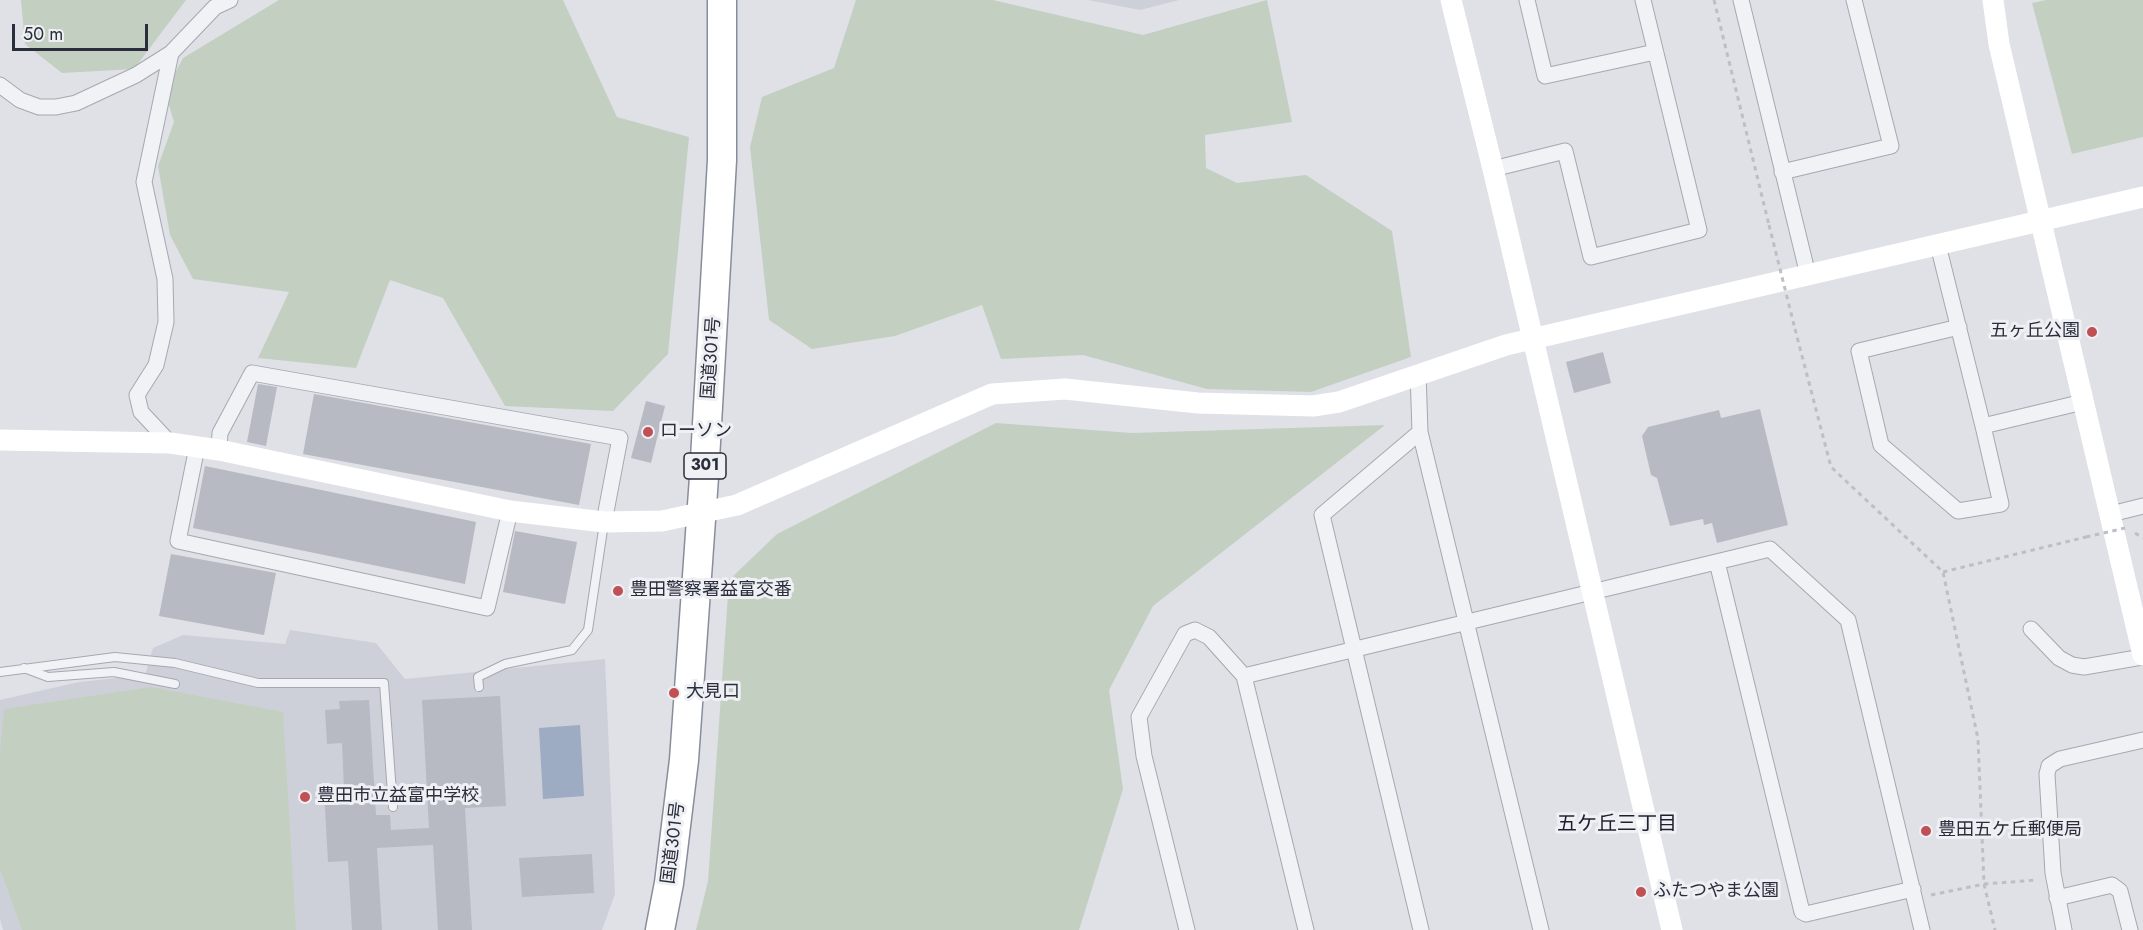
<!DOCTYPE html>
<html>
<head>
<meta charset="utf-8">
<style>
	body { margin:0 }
	#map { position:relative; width:2143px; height:930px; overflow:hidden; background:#dfe1e7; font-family:Jost,sans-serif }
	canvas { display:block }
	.scale { position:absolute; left:12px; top:24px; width:136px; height:27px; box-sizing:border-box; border:3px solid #2a2e3c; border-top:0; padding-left:8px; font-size:18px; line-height:21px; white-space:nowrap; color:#2a2e3c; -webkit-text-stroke:4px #eef0f4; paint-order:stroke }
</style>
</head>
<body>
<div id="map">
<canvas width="2143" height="930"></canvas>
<div class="scale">50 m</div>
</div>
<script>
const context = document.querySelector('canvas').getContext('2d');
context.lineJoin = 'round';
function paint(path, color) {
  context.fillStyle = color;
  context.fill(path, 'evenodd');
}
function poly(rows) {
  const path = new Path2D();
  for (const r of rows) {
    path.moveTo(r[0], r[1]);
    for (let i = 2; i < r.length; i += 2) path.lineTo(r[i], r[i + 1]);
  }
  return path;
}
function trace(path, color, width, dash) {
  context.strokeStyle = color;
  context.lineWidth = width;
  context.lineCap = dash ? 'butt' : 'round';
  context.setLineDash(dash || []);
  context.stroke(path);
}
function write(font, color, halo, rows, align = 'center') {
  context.font = font + ' Jost,"Noto Sans JP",sans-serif';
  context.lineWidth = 6;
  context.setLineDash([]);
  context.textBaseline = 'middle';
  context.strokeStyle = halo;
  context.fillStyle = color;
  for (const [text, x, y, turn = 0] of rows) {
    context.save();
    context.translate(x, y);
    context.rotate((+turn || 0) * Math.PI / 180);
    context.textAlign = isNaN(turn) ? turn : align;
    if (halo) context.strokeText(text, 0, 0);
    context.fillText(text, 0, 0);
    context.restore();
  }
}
const built = poly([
	[1088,0,1179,0,1140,10],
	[290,630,376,643,405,679,605,659,615,894,602,930,3,930,0,919,0,700,79,682,145,675,153,648,183,635,285,644]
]);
const green = poly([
	[21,0,186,0,134,69,62,73,25,44],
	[279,0,563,0,617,117,689,137,668,354,613,411,505,406,443,298,390,280,356,368,258,358,289,292,193,279,170,235,158,166,174,122,165,92,183,58],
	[856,0,993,0,1143,35,1267,0,1292,122,1205,135,1206,168,1237,183,1306,175,1392,231,1411,357,1311,392,1207,389,1083,355,1001,359,982,305,895,336,812,349,769,320,750,147,762,97,834,68],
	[2046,0,2143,0,2143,137,2072,154,2032,3],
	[996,423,1132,433,1385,425,1153,606,1109,690,1123,789,1079,930,696,930,708,881,729,580,777,534],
	[151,687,283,712,296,930,22,930,0,869,0,752,4,709]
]);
const water = poly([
	[580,725,584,796,543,799,539,728]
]);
const building = poly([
	[1603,352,1611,383,1574,393,1566,362],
	[258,384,277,387,266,446,247,442],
	[314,394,591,444,579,505,303,454],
	[646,401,665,406,651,463,631,458],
	[1760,409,1788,525,1717,543,1712,523,1704,525,1703,519,1670,526,1657,478,1651,475,1642,436,1648,427,1719,410,1721,418],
	[205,466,476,522,465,584,193,528],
	[515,531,577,542,565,604,503,592],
	[171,554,276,573,264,635,159,616],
	[500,696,506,806,465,808,472,930,438,930,433,845,377,848,382,930,352,930,348,861,328,862,324,790,344,789,342,743,327,744,325,710,340,709,339,701,369,700,376,815,390,815,391,830,429,828,422,700],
	[592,854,594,893,522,897,519,858]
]);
const path = poly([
	[1714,0,1769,225],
	[1795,329,1831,467,1943,572,1978,739,1984,884,1995,930],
	[2135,533,2143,538],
	[1943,572,2086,537],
	[1931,895,1984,884,2037,880]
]);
const lane = poly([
	[24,668,48,677,114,672,175,684],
	[0,672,115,657,175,663,258,683,384,683,393,807],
	[479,687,478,677,505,664,572,650,588,630,604,523]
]);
const street = poly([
	[1527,0,1545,76,1655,52],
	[1741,0,1808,275],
	[0,85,20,100,39,107,56,107,76,103,136,75,171,53,215,7,230,0],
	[1493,169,1565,151,1591,257,1699,230,1643,0],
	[1782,172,1891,146,1854,0],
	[1938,245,1983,426,2001,504,1958,511,1881,445,1859,351,1959,327],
	[1418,373,1420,432,1541,930],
	[1983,426,2083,402],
	[1420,432,1322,515,1421,930],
	[170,443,141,412,137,395,156,365,166,322,165,279,144,182,171,53],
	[197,447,178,541,487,608,510,511],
	[219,450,220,433,252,373,620,438,604,522],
	[2111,514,2143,506],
	[1717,562,1802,912,1806,914,1913,889],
	[2031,629,2059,658,2072,665,2084,667,2143,657],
	[1244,676,1306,930],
	[2057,898,2112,885,2120,891,2130,930],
	[1187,930,1144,756,1139,717,1185,634,1195,630,1209,637,1244,676,1770,549,1848,620,1922,930],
	[2064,930,2053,873,2047,774,2049,766,2060,759,2143,740]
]);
const secondary = poly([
	[1451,0,1493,169,1672,930],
	[1993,0,1999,44,2143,655],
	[0,440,170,443,219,450,510,511,604,522,662,521,737,505,992,394,1065,389,1198,403,1313,406,1339,402,1506,345,2143,197]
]);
const highway = poly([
	[660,930,669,883,684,760,704,477,722,160,722,0]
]);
const pathBridge = poly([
	[1769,225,1795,329],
	[2086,537,2125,528]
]);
const markers = [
	[2092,332,6,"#c05053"],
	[648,432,6,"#c05053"],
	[618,591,6,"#c05053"],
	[674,693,6,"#c05053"],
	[305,797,6,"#c05053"],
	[1926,831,6,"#c05053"],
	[1641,892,6,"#c05053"]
];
const shields = [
	[705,466,42]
];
const shieldNames = [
	["301",705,466]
];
const poiNames = [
	["五ヶ丘公園",2080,332,"right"],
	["ローソン",660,432],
	["豊田警察署益富交番",630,591],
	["大見口",686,693],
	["豊田市立益富中学校",317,797],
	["豊田五ケ丘郵便局",1938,831],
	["ふたつやま公園",1653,892]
];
const streetNames = [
	["国道301号",712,358,-86],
	["国道301号",674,843,-83]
];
const neighbourhoodNames = [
	["五ケ丘三丁目",1617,825]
];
paint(built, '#cdd0d8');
paint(green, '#c3d0c1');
paint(water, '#9dabc3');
paint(building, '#b7bac3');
trace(lane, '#a5a8b0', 10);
trace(street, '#a5a8b0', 17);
trace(highway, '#888d9c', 31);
trace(path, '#bdbfc5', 3, [4.5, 4.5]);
trace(lane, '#f1f2f5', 8);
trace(street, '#f1f2f5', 15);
trace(secondary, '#fff', 21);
trace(highway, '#fff', 28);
trace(pathBridge, '#bdbfc5', 3, [4.5, 4.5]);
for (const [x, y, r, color] of markers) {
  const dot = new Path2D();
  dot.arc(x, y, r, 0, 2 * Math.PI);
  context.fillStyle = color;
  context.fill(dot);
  trace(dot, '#eef0f4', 2);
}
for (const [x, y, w] of shields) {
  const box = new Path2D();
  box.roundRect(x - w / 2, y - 13, w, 26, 4.5);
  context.fillStyle = '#eef0f4';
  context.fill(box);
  trace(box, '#2a2e3c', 1.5);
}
write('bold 16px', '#2a2e3c', null, shieldNames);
write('18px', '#2a2e3c', '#eef0f4', poiNames, 'left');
write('18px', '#2a2e3c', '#eef0f4', streetNames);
write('20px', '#1c1f2d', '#eef0f4', neighbourhoodNames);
</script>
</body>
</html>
